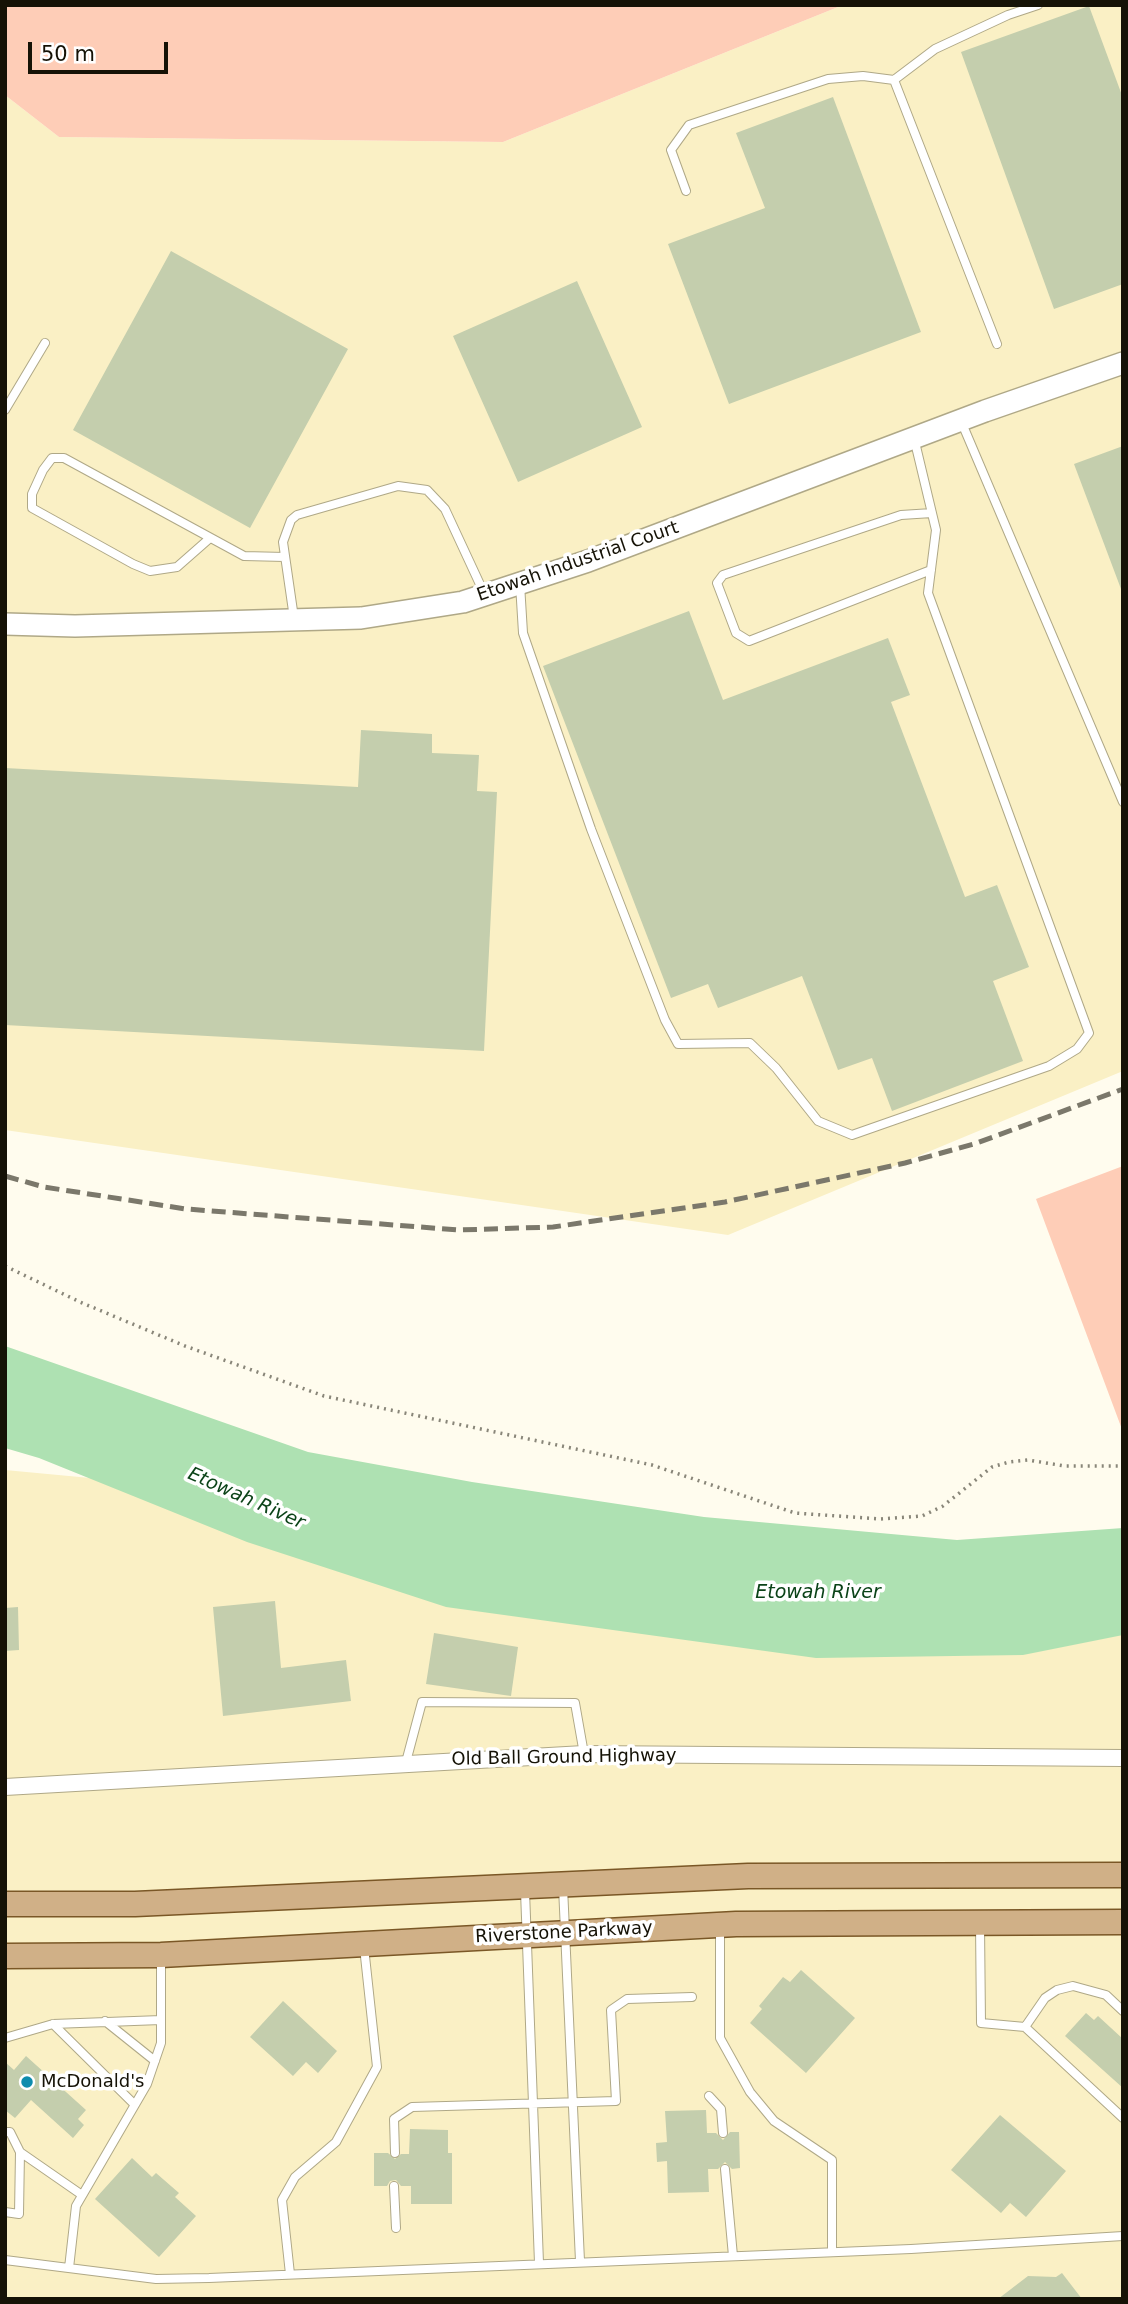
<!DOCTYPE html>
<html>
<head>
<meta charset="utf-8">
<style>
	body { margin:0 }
	#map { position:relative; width:1128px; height:2304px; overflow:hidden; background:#fffcee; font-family:"DejaVu Sans",sans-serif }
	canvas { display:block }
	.frame { position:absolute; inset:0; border:7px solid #151206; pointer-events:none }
	.scale { position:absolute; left:28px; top:42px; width:140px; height:32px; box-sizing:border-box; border:4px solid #151206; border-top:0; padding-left:9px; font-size:21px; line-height:24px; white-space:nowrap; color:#151206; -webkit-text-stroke:5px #fff; paint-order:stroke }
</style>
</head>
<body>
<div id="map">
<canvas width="1128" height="2304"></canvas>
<div class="frame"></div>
<div class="scale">50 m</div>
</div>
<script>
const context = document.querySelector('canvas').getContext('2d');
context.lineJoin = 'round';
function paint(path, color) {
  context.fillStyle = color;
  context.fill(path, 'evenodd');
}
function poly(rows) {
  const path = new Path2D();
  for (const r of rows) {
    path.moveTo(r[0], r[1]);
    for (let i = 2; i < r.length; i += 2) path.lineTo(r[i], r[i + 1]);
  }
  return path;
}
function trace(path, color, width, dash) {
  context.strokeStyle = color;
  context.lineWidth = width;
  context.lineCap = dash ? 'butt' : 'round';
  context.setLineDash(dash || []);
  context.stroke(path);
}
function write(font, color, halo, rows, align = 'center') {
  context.font = font + ' "DejaVu Sans",sans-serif';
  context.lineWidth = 7;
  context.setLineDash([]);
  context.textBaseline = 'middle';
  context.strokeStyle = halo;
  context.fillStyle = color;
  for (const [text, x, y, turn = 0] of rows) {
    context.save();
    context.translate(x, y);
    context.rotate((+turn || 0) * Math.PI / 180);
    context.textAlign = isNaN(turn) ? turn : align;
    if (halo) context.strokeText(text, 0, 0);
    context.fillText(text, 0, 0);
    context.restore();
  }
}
const built = poly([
	[843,5,1123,5,1123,1071,728,1235,5,1130,5,95,59,137,503,142],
	[5,1470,1123,1575,1123,2299,5,2299]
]);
const green = poly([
	[5,5,843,5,503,142,59,137,5,95],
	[1123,1166,1123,1432,1036,1199]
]);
const water = poly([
	[5,1346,308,1452,472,1482,704,1517,957,1540,1123,1528,1123,1635,1023,1655,816,1658,446,1607,247,1542,39,1458,5,1448]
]);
const building = poly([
	[1089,6,1123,98,1123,284,1054,309,961,52],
	[833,97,921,332,729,404,668,244,765,208,736,133],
	[171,251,348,349,250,528,73,430],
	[577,281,642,427,518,482,453,336],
	[1123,446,1123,589,1121,589,1074,464],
	[689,611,723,700,888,638,910,695,891,702,965,897,997,885,1029,967,993,981,1023,1061,892,1111,872,1058,838,1070,802,976,718,1008,708,984,671,998,543,666],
	[361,730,432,734,432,753,479,755,477,791,497,792,484,1051,5,1025,5,768,358,787],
	[275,1601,281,1668,346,1660,351,1701,223,1716,213,1607],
	[18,1607,19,1650,5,1651,5,1608],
	[434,1633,518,1647,511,1696,426,1684],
	[801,1970,855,2018,806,2073,750,2023,762,2009,759,2006,783,1977,790,1982],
	[283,2001,337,2051,318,2073,306,2062,293,2076,250,2037],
	[1086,2013,1094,2020,1098,2016,1123,2039,1123,2088,1065,2036],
	[26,2056,86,2110,78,2119,84,2125,73,2138,31,2100,15,2118,5,2110,5,2062,14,2070],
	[706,2110,707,2133,716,2133,723,2140,730,2132,739,2132,740,2168,732,2169,725,2162,718,2169,708,2169,709,2192,668,2193,667,2161,657,2162,656,2143,667,2142,665,2111],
	[1000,2115,1066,2171,1026,2217,1010,2203,1001,2213,951,2170],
	[410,2129,448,2130,448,2153,452,2153,452,2204,411,2204,411,2186,401,2186,396,2180,390,2181,387,2186,374,2186,374,2153,388,2153,395,2159,401,2154,409,2154],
	[132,2158,152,2177,156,2173,179,2193,175,2197,196,2216,159,2257,95,2199],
	[1062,2273,1082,2299,998,2299,1028,2276,1056,2277]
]);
const path = poly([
	[5,1266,80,1302,185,1346,324,1396,652,1465,795,1513,880,1519,922,1516,943,1506,992,1467,1009,1462,1028,1460,1065,1466,1123,1466]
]);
const lane = poly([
	[686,191,671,150,689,125,828,79,863,76,894,80],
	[997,344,894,80,935,49,1008,15,1038,5],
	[5,410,45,343],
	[961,421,1123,802],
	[210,538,177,567,150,571,133,564,32,508,32,494,43,470,52,458,64,458,244,556,285,557],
	[931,570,749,641,736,633,717,583,723,575,901,515,932,513],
	[520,584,523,633,591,829,665,1020,678,1044,750,1043,776,1068,818,1121,852,1135,1049,1066,1077,1049,1089,1033,928,593,936,530,914,438],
	[294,618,283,542,291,520,297,515,398,486,427,490,445,509,484,593],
	[406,1762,422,1702,575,1703,584,1754],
	[563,1887,580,2261],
	[525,1891,539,2263],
	[980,1925,981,2023,1025,2027,1123,2118],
	[720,1928,720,2038,750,2092,774,2121,832,2160,832,2252],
	[105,2021,155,2061],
	[53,2024,134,2104],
	[1025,2027,1045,1998,1057,1990,1073,1986,1106,1995,1123,2011],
	[5,2038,53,2024,161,2020],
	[709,2096,721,2109,723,2133],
	[5,2132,10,2132,20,2152,82,2195],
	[395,2153,394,2119,412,2107,616,2101,611,2010,627,1999,692,1997],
	[725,2169,733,2256],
	[394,2186,396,2228],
	[5,2212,19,2214,20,2152],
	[5,2260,156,2279,209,2278,911,2249,1123,2236],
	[69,2268,76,2206,147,2084,161,2043,161,1957],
	[290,2274,282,2200,295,2177,336,2142,377,2067,364,1947]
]);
const street = poly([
	[5,1787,584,1754,1123,1758]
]);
const secondary = poly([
	[5,624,75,626,361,618,463,602,588,561,985,411,1123,363]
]);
const primary = poly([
	[5,1904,135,1904,748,1876,1123,1875],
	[5,1956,161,1955,736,1924,1123,1922]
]);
const rail = poly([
	[5,1176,44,1187,186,1209,459,1230,553,1227,725,1202,905,1163,974,1144,1123,1089]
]);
const markers = [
	[27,2082,7,"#0e8cad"]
];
const streetNames = [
	["Etowah Industrial Court",578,562,-19],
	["Old Ball Ground Highway",564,1758,-1],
	["Riverstone Parkway",564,1933,-3]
];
const poiNames = [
	["McDonald's",41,2082]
];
const waterNames = [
	["Etowah River",246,1499,24],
	["Etowah River",818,1593]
];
paint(built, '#faf0c5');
paint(green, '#fecdb7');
paint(water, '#aee1b2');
paint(building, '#c4cead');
trace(lane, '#afa887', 10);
trace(street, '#afa887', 18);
trace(secondary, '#afa887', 24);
trace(primary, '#7a5726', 27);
trace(path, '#898679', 3.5, [2, 5]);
trace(lane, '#fff', 8);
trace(street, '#fff', 16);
trace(secondary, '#fff', 21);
trace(primary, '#d0b087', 24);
trace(rail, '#7b786b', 5, [14, 7]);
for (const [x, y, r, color] of markers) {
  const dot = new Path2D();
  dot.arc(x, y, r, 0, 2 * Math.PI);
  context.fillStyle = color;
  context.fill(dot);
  trace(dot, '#fff', 2.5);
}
write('18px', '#151206', '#fff', streetNames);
write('18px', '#151206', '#fff', poiNames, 'left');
write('italic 19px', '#0b4318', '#fff', waterNames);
</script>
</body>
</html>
